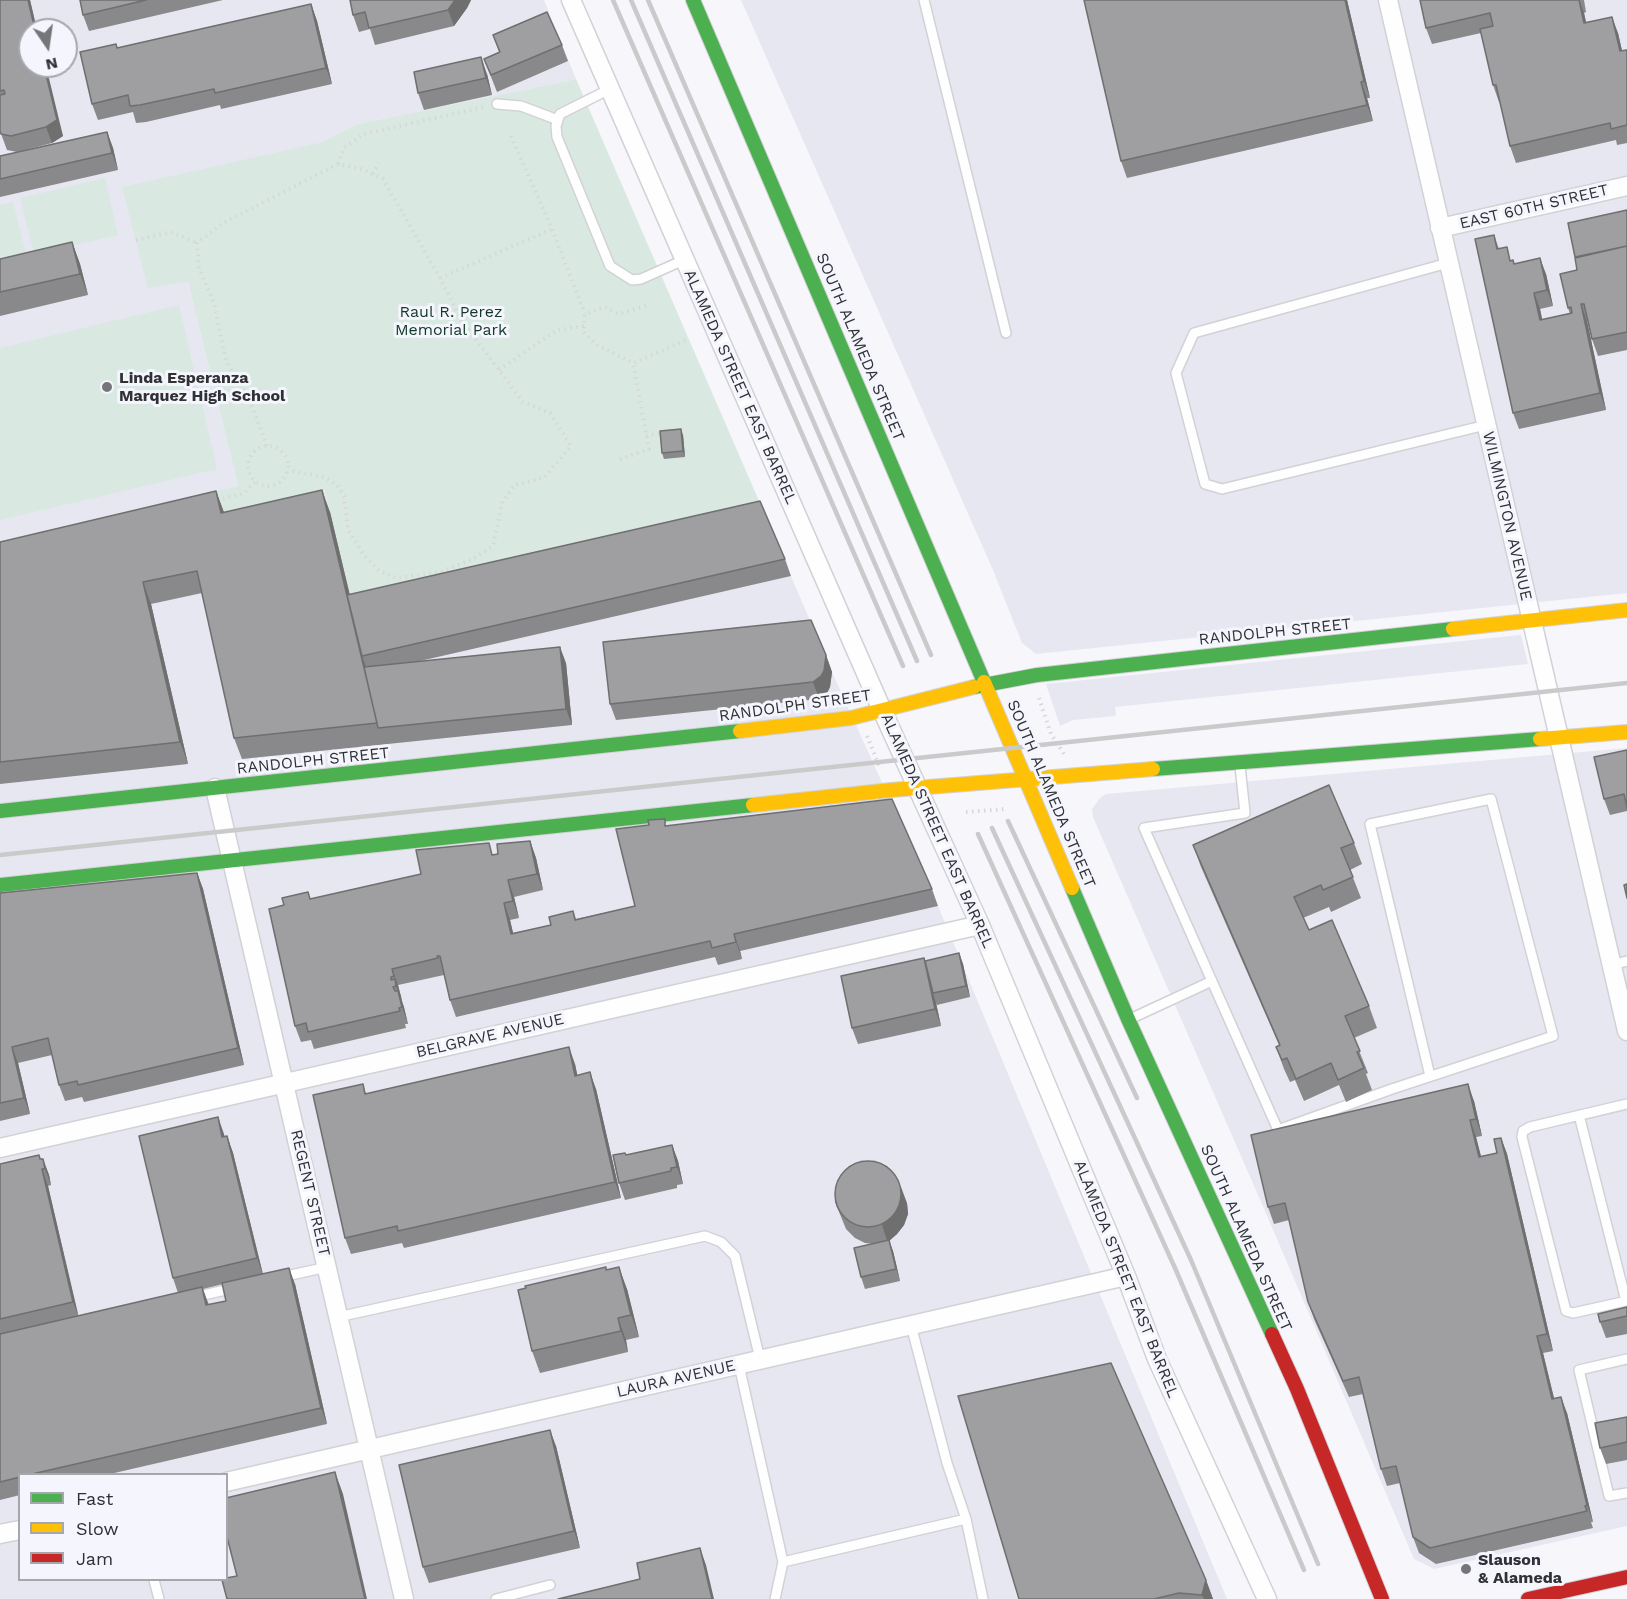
<!DOCTYPE html>
<html>
<head>
<meta charset="utf-8">
<style>
	body { margin:0 }
	#map { position:relative; width:1627px; height:1599px; overflow:hidden; background:#f6f6fb; font-family:"Work Sans",sans-serif }
	canvas { display:block }
	.legend { position:absolute; left:18px; top:1473px; width:210px; height:108px; box-sizing:border-box; background:#f4f5fd; border:2px solid #a6a7ad; margin:0; padding:8px 10px; list-style:none; font-size:18px; color:#303134 }
	.legend li { display:flex; align-items:center; gap:12px; height:30px }
	.legend b { width:30px; border:2px solid #a6a7ad }
	.north { position:absolute; left:18px; top:18px; width:60px; height:60px; box-sizing:border-box; background:#f4f5fd; border:2px solid #a6a7ad; border-radius:50%; rotate:167deg; font-size:16px; font-weight:700; line-height:24px; text-align:center; color:#303134 }
	.north::after { content:''; display:block; margin:auto; width:21px; height:27px; background:#75767a; clip-path:polygon(50% 0,100% 100%,50% 72%,0 100%) }
</style>
</head>
<body>
<div id="map">
<canvas width="1627" height="1599"></canvas>
<ul class="legend">
<li><b style="height:8px;background:#4caf50"></b>Fast</li>
<li><b style="height:8px;background:#ffc107"></b>Slow</li>
<li><b style="height:8px;background:#c62828"></b>Jam</li>
</ul>
<div class="north">N</div>
</div>
<script>
const context = document.querySelector('canvas').getContext('2d');
context.lineJoin = 'round';
function paint(path, color) {
  context.fillStyle = color;
  context.fill(path, 'evenodd');
}
function poly(rows) {
  const path = new Path2D();
  for (const r of rows) {
    if (r.length === 3) {
      path.moveTo(r[0] + r[2], r[1]);
      path.arc(r[0], r[1], r[2], 0, 2 * Math.PI);
      continue;
    }
    path.moveTo(r[0], r[1]);
    for (let i = 2; i < r.length; i += 2) path.lineTo(r[i], r[i + 1]);
  }
  return path;
}
function trace(path, color, width, dash) {
  context.strokeStyle = color;
  context.lineWidth = width;
  context.lineCap = dash ? 'butt' : 'round';
  context.setLineDash(dash || []);
  context.stroke(path);
}
function write(font, color, halo, rows, align = 'center') {
  context.font = font + ' "Work Sans",sans-serif';
  context.lineWidth = 6;
  context.setLineDash([]);
  context.textBaseline = 'middle';
  context.strokeStyle = halo;
  context.fillStyle = color;
  for (const [text, x, y, turn = 0] of rows) {
    context.save();
    context.translate(x, y);
    context.rotate((+turn || 0) * Math.PI / 180);
    context.textAlign = isNaN(turn) ? turn : align;
    if (halo) context.strokeText(text, 0, 0);
    context.fillText(text, 0, 0);
    context.restore();
  }
}
const built = poly([
	[0,0,544,0,576,79,358,124,319,143,188,282,238,486,0,541],
	[30,30,66,30,66,66,30,66],
	[741,0,1627,0,1627,593,1036,654,1022,643,993,570],
	[326,490,791,576,832,672,938,906,1227,1599,0,1599,0,565],
	[20,1474,226,1474,226,1580,20,1580],
	[1521,635,1528,664,1115,707,1116,716,1073,720,1060,726,1046,684],
	[1627,748,1627,1526,1434,1569,1414,1559,1268,1218,1093,817,1092,809,1100,798,1106,794]
]);
const green = poly([
	[576,79,766,517,353,612,325,490,0,565,0,541,238,486,188,282,148,288,122,187,319,143,358,124],
	[105,178,118,235,34,255,20,198],
	[13,202,27,259,0,265,0,205],
	[179,305,217,469,0,520,0,348]
]);
const path = poly([
	[511,136,552,229,585,314],
	[338,164,344,148,364,134,484,107],
	[373,174,379,163],
	[136,240,171,232,197,243],
	[440,278,552,229],
	[646,306,618,314,605,307,585,314,583,332,597,345,633,363,689,339],
	[499,370,557,330,584,326],
	[646,435,664,433],
	[267,446,250,401,226,361,214,303,199,268,197,243,223,223,338,164,362,169,383,179,440,278,462,321,499,370,523,402,550,413,571,446,544,478,514,485,502,503,493,546,471,560,440,572,397,578,379,571,363,554,348,529,344,496,337,485,325,477,288,470],
	[268,466,20],
	[620,459,649,449,633,363],
	[217,500,243,494,255,482],
	[1039,698,1051,734,1064,754],
	[867,736,880,768],
	[966,812,1006,809]
]);
const lane = poly([
	[924,0,1006,333],
	[610,89,560,114,556,126,557,137,610,266,632,280,641,279,684,260],
	[497,104,521,106,558,120],
	[1448,263,1194,333,1176,373,1205,484,1222,489,1486,425],
	[1240,766,1245,813,1144,828,1278,1130,1392,1089,1553,1036,1491,799,1370,824,1430,1076],
	[1611,965,1627,961],
	[1130,1019,1212,981],
	[1627,1104,1530,1127,1523,1131,1522,1137,1566,1311,1573,1313,1627,1301],
	[1579,1115,1626,1301],
	[282,1277,327,1267],
	[195,1297,234,1288],
	[338,1317,705,1236,721,1242,735,1256,760,1359],
	[911,1325,947,1463,966,1519,983,1599],
	[1627,1359,1579,1370,1609,1496,1627,1493],
	[739,1365,783,1562],
	[154,1580,159,1599],
	[496,1599,550,1585],
	[775,1599,783,1562,966,1519]
]);
const street = poly([
	[571,0,882,710,980,925,1126,1276,1157,1359,1267,1599],
	[1388,0,1627,1031],
	[1440,228,1627,186],
	[215,788,404,1599],
	[0,1148,980,925],
	[226,1482,1126,1276],
	[0,1534,20,1530]
]);
const fast = poly([
	[693,0,984,682],
	[974,687,1037,675,1453,629],
	[1153,769,1540,739],
	[0,811,740,731],
	[0,885,753,805],
	[1072,888,1128,1019,1272,1334]
]);
const slow = poly([
	[1453,629,1627,610],
	[984,682,1072,888],
	[740,731,851,718,974,687],
	[1540,739,1627,732],
	[753,805,891,790,1153,769]
]);
const jam = poly([
	[1272,1334,1297,1389,1382,1599],
	[1528,1599,1627,1577]
]);
const rail = poly([
	[613,0,903,666],
	[631,0,917,661],
	[648,0,931,655],
	[1008,821,1137,1098],
	[992,828,1191,1260,1318,1564],
	[978,834,1175,1268,1304,1570],
	[0,855,1627,683]
]);
const wall = poly([
	[0,0,30,0,37,30,30,30,63,136,52,143,17,152,7,150,0,131],
	[80,0,223,0,89,31,83,15],
	[350,0,471,0,467,8,454,26,375,45,370,29,359,32,353,15],
	[1347,0,1370,98,1367,98,1373,121,1127,178,1121,161],
	[1420,0,1584,0,1586,12,1584,13,1586,23,1618,33,1622,51,1627,50,1627,143,1617,145,1616,140,1516,163,1510,146,1500,102,1499,102,1493,85,1481,33,1432,44,1426,28],
	[311,4,317,21,332,84,221,109,220,105,146,122,136,123,133,112,98,120,92,104,118,48],
	[493,35,562,45,568,61,497,92,484,59,499,52],
	[487,74,492,95,424,110,418,93],
	[107,132,113,148,118,170,0,197,0,156],
	[1627,210,1627,350,1598,356,1592,339,1588,321,1587,321,1606,410,1519,429,1513,413,1494,235,1499,249,1514,264,1546,274,1553,306,1540,309,1542,320,1570,314,1568,308,1577,270,1575,257],
	[72,242,80,264,88,295,0,316,0,259],
	[683,435,685,457,664,459,662,453],
	[216,491,224,512,330,512,350,595,785,559,791,576,420,661,566,663,572,725,242,759,234,738,202,593,151,604,188,764,0,784,0,542],
	[826,655,832,672,830,687,827,693,819,699,616,720,610,704],
	[1627,750,1627,811,1610,815,1604,799],
	[667,826,932,889,938,906,740,951,742,959,718,965,715,957,456,1017,450,1000,444,975,398,985,408,1024,405,1024,406,1028,314,1049,311,1040,301,1042,295,1026,284,905,421,874,493,855,530,841,536,858,543,890,514,897,519,918,510,920,513,933,551,925,573,911,576,919,635,906],
	[1354,843,1362,864,1350,870,1361,898,1331,912,1329,907,1303,918,1309,930,1369,1006,1377,1028,1354,1038,1368,1073,1366,1074,1372,1090,1346,1102,1339,1085,1304,1101,1295,1080,1290,1082,1284,1069,1276,1047,1279,1045,1201,867,1193,845],
	[197,873,203,889,244,1065,84,1102,82,1097,65,1101,59,1085,52,1055,18,1063,30,1114,0,1121,0,893],
	[959,953,963,964,970,997,937,1005,936,1003,941,1026,858,1044,852,1028,926,963],
	[575,1064,577,1075,596,1089,621,1198,404,1248,402,1243,351,1254,345,1238,363,1084,366,1094],
	[1474,1101,1482,1136,1476,1137,1481,1156,1497,1153,1501,1138,1507,1154,1553,1351,1543,1353,1554,1398,1567,1413,1593,1522,1591,1522,1593,1528,1436,1564,1419,1553,1413,1537,1400,1483,1387,1486,1381,1469,1363,1394,1349,1397,1314,1319,1308,1302,1289,1220,1274,1224,1268,1207],
	[224,1134,224,1137,227,1136,233,1153,263,1274,295,1284,327,1424,110,1474,20,1474,20,1495,0,1500,0,1164,43,1159,49,1175,51,1185,48,1186,78,1316,178,1293,173,1278],
	[223,1284,226,1301,209,1305,203,1289],
	[672,1145,678,1161,683,1184,677,1185,677,1188,625,1200,619,1183,626,1155],
	[835,1202,907,1203,908,1214,904,1225,897,1234,889,1241,893,1251,900,1281,865,1289,861,1277,874,1244,865,1243,855,1238,846,1229],
	[607,1270,627,1289,639,1337,626,1340,628,1352,540,1373,532,1351],
	[1627,1307,1627,1334,1606,1338,1600,1322],
	[1627,1417,1627,1460,1606,1464,1600,1448],
	[556,1446,580,1548,429,1583,423,1567],
	[1206,1580,1213,1599,1019,1599]
]);
const shadedWall = poly([
	[28,0,30,0,37,30,35,30],
	[455,0,471,0,467,8,454,26,448,10],
	[1345,0,1347,0,1370,98,1364,81],
	[1579,0,1584,13,1590,40,1584,23],
	[311,4,317,21,332,84,326,68],
	[1612,17,1618,33,1626,68,1620,51],
	[481,57,487,74,492,95,486,78],
	[44,66,46,66,63,136,52,143,46,127],
	[1361,82,1367,98,1373,121,1367,105],
	[107,132,113,148,118,170,112,153],
	[72,242,80,264,88,295,80,274],
	[1540,258,1546,274,1553,306,1547,290],
	[1534,293,1540,309,1546,337,1540,320],
	[1581,304,1587,321,1606,410,1600,393],
	[681,429,683,435,685,457,683,451],
	[322,490,330,512,364,656,362,656,368,672,378,728],
	[216,491,224,513,221,513],
	[143,582,151,604,188,764,180,742],
	[560,647,566,663,572,725,566,709],
	[826,655,832,672,830,687,827,693,819,699,813,682],
	[530,841,536,858,543,890,537,874],
	[197,873,203,889,244,1065,238,1048],
	[508,880,514,897,519,918,513,901],
	[504,903,510,920,517,950,511,934],
	[734,934,740,951,742,959,736,942],
	[959,953,963,964,970,997,966,986],
	[924,958,933,993,936,1003,941,1026,935,1009],
	[392,969,398,985,400,993,394,976],
	[395,979,401,996,402,1002,396,986],
	[398,991,404,1007,408,1024,402,1007],
	[12,1047,18,1063,30,1114,24,1098],
	[569,1047,575,1064,581,1092,575,1076],
	[590,1072,596,1089,621,1198,615,1182],
	[1468,1084,1474,1101,1482,1136,1476,1119],
	[218,1117,224,1134,228,1154,222,1137],
	[1470,1120,1476,1137,1485,1173,1479,1157],
	[227,1136,233,1153,263,1275,257,1258],
	[1501,1138,1507,1154,1553,1351,1547,1334],
	[672,1145,678,1161,683,1184,677,1167],
	[43,1159,49,1175,51,1185,45,1169],
	[42,1169,48,1186,79,1318,73,1302],
	[901,1187,907,1203,908,1214,904,1225,897,1234,889,1241,893,1251,900,1281,882,1225],
	[619,1267,627,1289,639,1337,631,1315],
	[289,1268,295,1284,327,1424,321,1408],
	[202,1287,208,1304,212,1322,206,1305],
	[618,1318,626,1340,628,1352,621,1331],
	[1537,1336,1543,1353,1558,1415,1552,1399],
	[1561,1397,1567,1413,1593,1522,1587,1505],
	[550,1430,556,1446,580,1548,574,1531],
	[335,1472,343,1494,367,1599,365,1599],
	[700,1548,706,1565,714,1599,712,1599],
	[1206,1580,1213,1599,1204,1599,1202,1595]
]);
const building = poly([
	[0,0,28,0,35,30,30,30,30,66,44,66,57,120,46,127,11,136,1,134,0,131,0,95,5,94,4,90,0,91,0,0],
	[80,0,146,0,83,15,80,0],
	[350,0,455,0,448,10,369,28,365,12,353,15,350,0],
	[1084,0,1345,0,1364,81,1361,82,1367,105,1121,161,1084,0],
	[1420,0,1579,0,1584,23,1612,17,1620,51,1627,50,1627,125,1611,129,1610,123,1510,146,1496,85,1493,85,1480,29,1493,26,1490,13,1426,28,1420,0],
	[311,4,326,68,215,93,214,89,140,105,130,106,128,95,92,104,80,52,116,44,117,48,311,4],
	[547,12,562,45,491,75,484,59,500,52,493,35,547,12],
	[481,57,486,78,418,93,414,72,481,57],
	[107,132,112,153,0,179,0,156,107,132],
	[1627,210,1627,246,1575,257,1568,223,1627,210],
	[1494,235,1497,249,1507,247,1510,261,1513,260,1514,264,1540,258,1547,290,1534,293,1540,320,1572,313,1571,307,1568,308,1560,274,1577,270,1575,258,1627,246,1627,332,1592,339,1584,304,1581,304,1600,393,1513,413,1475,239,1494,235],
	[72,242,80,274,0,292,0,259,72,242],
	[681,429,683,451,662,453,660,431,681,429],
	[322,490,377,723,234,738,197,571,143,582,180,742,0,762,0,542,216,491,221,513,322,490],
	[760,501,785,559,362,656,347,595,760,501],
	[811,620,826,655,824,671,821,676,813,682,610,704,603,642,811,620],
	[560,647,566,709,378,728,364,667,560,647],
	[1627,750,1627,808,1624,794,1604,799,1594,757,1627,750],
	[1329,785,1354,843,1341,848,1353,877,1323,890,1321,885,1294,897,1309,930,1332,920,1369,1006,1345,1016,1360,1051,1357,1052,1364,1068,1338,1080,1331,1063,1296,1079,1287,1058,1282,1060,1276,1047,1280,1045,1193,845,1329,785],
	[892,799,932,889,734,934,736,942,712,948,710,941,450,1000,440,956,437,956,438,958,392,969,394,976,391,977,391,980,395,979,396,986,393,987,395,991,398,991,402,1007,399,1008,400,1011,308,1032,306,1023,295,1026,269,909,284,905,282,898,308,892,310,899,421,874,416,850,489,843,492,855,498,854,497,844,530,841,537,874,508,880,513,901,504,903,511,934,551,925,549,917,573,911,575,920,635,906,616,829,649,825,648,820,665,819,665,826,892,799],
	[197,873,238,1048,78,1085,77,1081,59,1085,48,1038,12,1047,24,1098,0,1103,0,893,197,873],
	[1627,884,1627,898,1624,885,1627,884],
	[959,953,966,986,933,993,925,961,959,953],
	[924,958,935,1009,852,1028,841,976,924,958],
	[569,1047,575,1076,590,1072,615,1182,398,1231,397,1226,345,1238,313,1095,363,1084,365,1094,569,1047],
	[1468,1084,1476,1119,1470,1120,1479,1157,1497,1153,1494,1139,1501,1138,1547,1334,1537,1336,1552,1399,1561,1397,1587,1505,1585,1506,1587,1511,1430,1548,1413,1537,1396,1466,1381,1469,1359,1377,1343,1381,1308,1302,1285,1203,1268,1207,1251,1135,1468,1084],
	[218,1117,222,1137,227,1136,257,1258,173,1278,139,1136,218,1117],
	[672,1145,677,1167,671,1168,671,1171,619,1183,613,1155,625,1153,626,1155,672,1145],
	[39,1155,40,1159,43,1159,45,1169,42,1169,73,1302,0,1319,0,1164,39,1155],
	[868,1194,33],
	[889,1240,896,1269,861,1277,854,1248,889,1240],
	[606,1267,606,1270,619,1267,631,1315,618,1318,621,1331,532,1351,518,1290,526,1288,525,1286,606,1267],
	[289,1268,321,1408,32,1474,20,1474,20,1477,0,1482,0,1334,202,1287,206,1305,226,1301,222,1283,289,1268],
	[1627,1307,1627,1316,1600,1322,1598,1314,1627,1307],
	[1111,1363,1206,1580,1202,1595,1179,1593,1154,1599,1019,1599,958,1396,1111,1363],
	[1627,1417,1627,1442,1600,1448,1595,1423,1627,1417],
	[550,1430,574,1531,423,1567,399,1465,550,1430],
	[335,1472,365,1599,227,1599,222,1580,226,1580,226,1578,237,1576,226,1533,226,1498,335,1472],
	[700,1548,712,1599,558,1599,640,1579,637,1563,700,1548]
]);
const markers = [
	[107,387,6,"#75767a"],
	[1466,1569,6,"#75767a"]
];
const streetNames = [
	["EAST 60TH STREET",1534,207,-13],
	["SOUTH ALAMEDA STREET",860,347,67],
	["ALAMEDA STREET EAST BARREL",740,387,66],
	["WILMINGTON AVENUE",1507,516,77],
	["RANDOLPH STREET",1275,632,-6],
	["RANDOLPH STREET",795,706,-8],
	["RANDOLPH STREET",313,761,-6],
	["SOUTH ALAMEDA STREET",1051,794,67],
	["ALAMEDA STREET EAST BARREL",937,831,66],
	["BELGRAVE AVENUE",490,1036,-13],
	["REGENT STREET",310,1193,77],
	["SOUTH ALAMEDA STREET",1246,1238,66],
	["ALAMEDA STREET EAST BARREL",1126,1279,68],
	["LAURA AVENUE",676,1379,-13]
];
const parkNames = [
	["Raul R. Perez",451,312],
	["Memorial Park",451,330]
];
const poiNames = [
	["Linda Esperanza",119,378],
	["Marquez High School",119,396],
	["Slauson",1478,1560],
	["& Alameda",1478,1578]
];
paint(built, '#e6e7f1');
paint(green, '#d9e9e2');
trace(lane, '#d2d2d6', 12);
trace(street, '#d2d2d6', 21);
trace(fast, '#d2d2d6', 16);
trace(slow, '#d2d2d6', 16);
trace(jam, '#d2d2d6', 16);
trace(path, '#d7d7d8', 4, [1.5, 4.5]);
trace(lane, '#fefefe', 9);
trace(street, '#fefefe', 18);
trace(fast, '#4caf50', 14);
trace(slow, '#ffc107', 14);
trace(jam, '#c62828', 14);
trace(rail, '#cacacb', 4.5);
paint(wall, '#89888a');
paint(shadedWall, '#6f6f70');
paint(building, '#9f9ea0');
trace(building, '#6f6f70', 1.5);
for (const [x, y, r, color] of markers) {
  const dot = new Path2D();
  dot.arc(x, y, r, 0, 2 * Math.PI);
  context.fillStyle = color;
  context.fill(dot);
  trace(dot, '#f4f5fd', 2);
}
write('16px', '#303134', '#f4f5fd', streetNames);
write('16px', '#123826', '#f4f5fd', parkNames);
write('bold 16px', '#303134', '#f4f5fd', poiNames, 'left');
</script>
</body>
</html>
